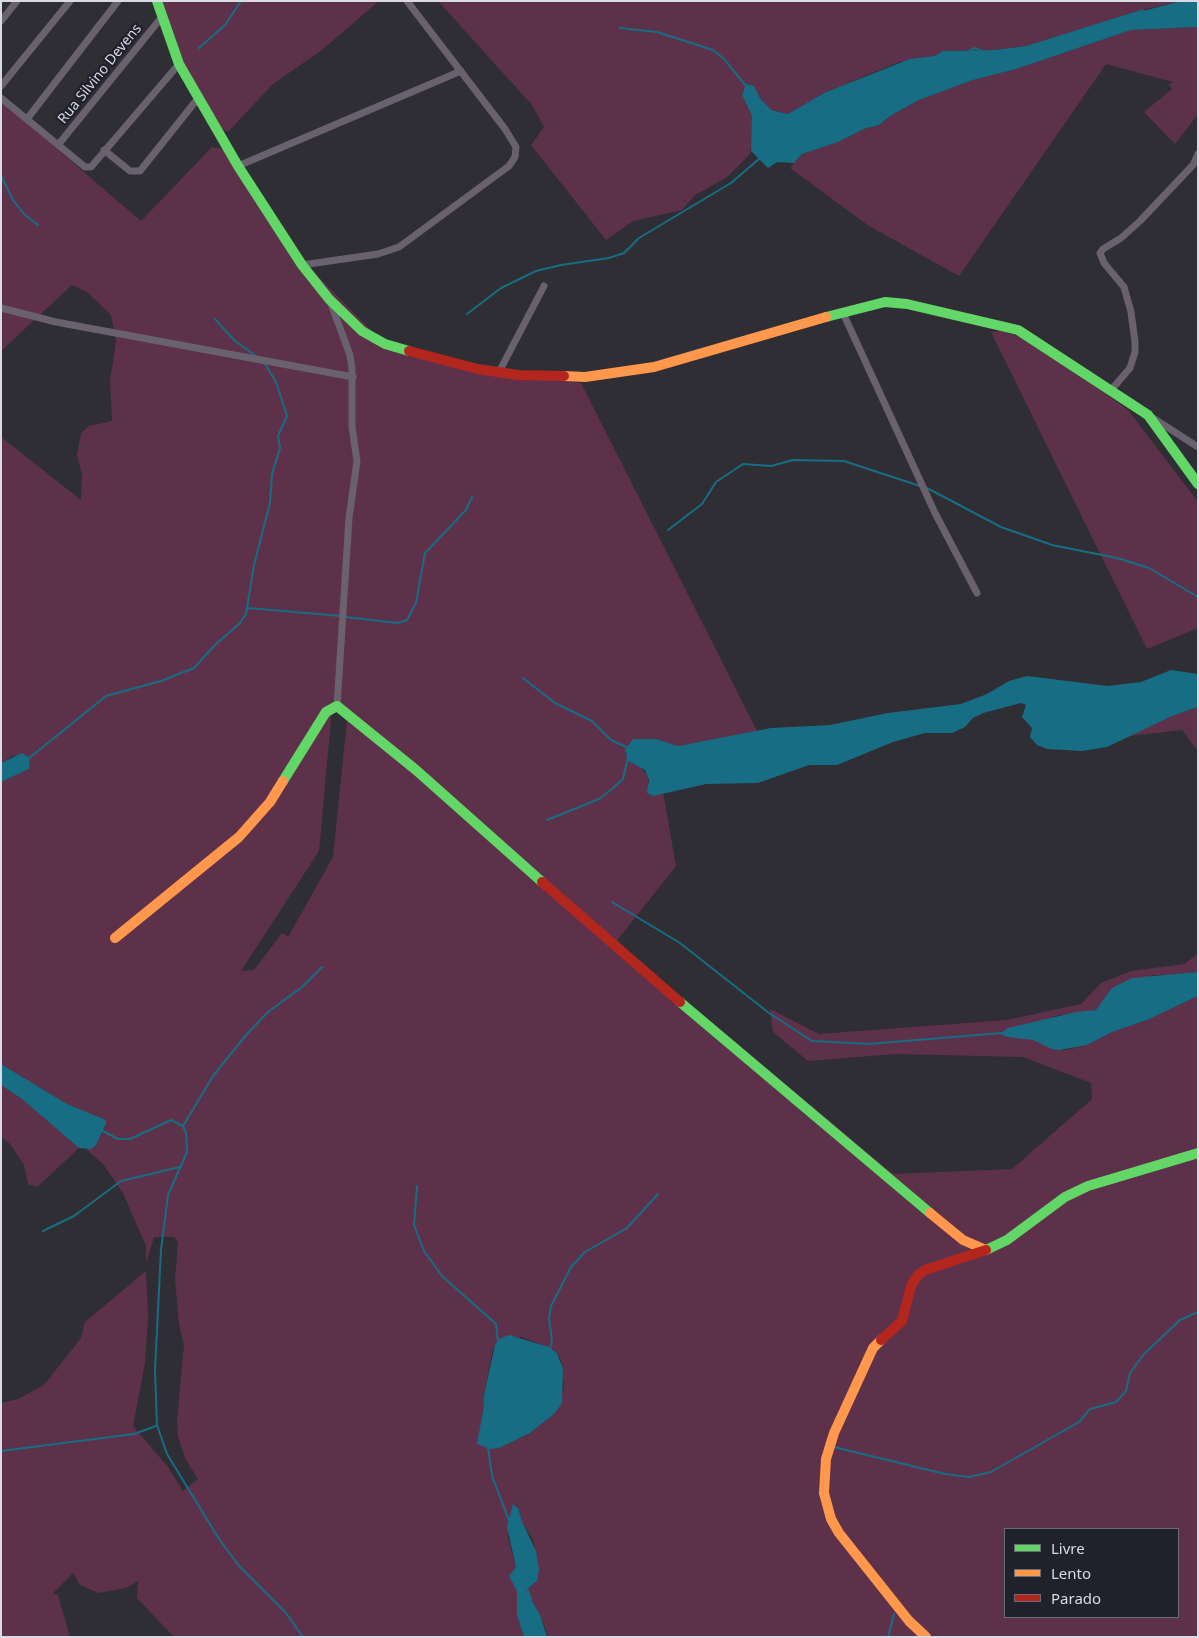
<!DOCTYPE html>
<html>
<head>
<meta charset="utf-8">
<style>
	body { margin:0 }
	#map { position:relative; width:1199px; height:1638px; overflow:hidden; background:#2e2e34; font-family:"Noto Sans",sans-serif }
	canvas { display:block }
	.frame { position:absolute; inset:0; border:2px solid #d9dae3; pointer-events:none }
	.legend { position:absolute; left:1004px; top:1528px; width:175px; height:90px; box-sizing:border-box; background:#21212e; border:1px solid #6b6b76; margin:0; padding:6px 9px; list-style:none; font-size:15px; color:#d9dae3 }
	.legend li { display:flex; align-items:center; gap:10px; height:25px }
	.legend b { width:25px; border:1px solid #6b6b76 }
</style>
</head>
<body>
<div id="map">
<canvas width="1199" height="1638"></canvas>
<div class="frame"></div>
<ul class="legend">
<li><b style="height:6px;background:#63d668"></b>Livre</li>
<li><b style="height:6px;background:#ff974d"></b>Lento</li>
<li><b style="height:6px;background:#b3261e"></b>Parado</li>
</ul>
</div>
<script>
const context = document.querySelector('canvas').getContext('2d');
context.lineJoin = 'round';
function paint(path, color) {
  context.fillStyle = color;
  context.fill(path, 'evenodd');
}
function poly(rows) {
  const path = new Path2D();
  for (const r of rows) {
    path.moveTo(r[0], r[1]);
    for (let i = 2; i < r.length; i += 2) path.lineTo(r[i], r[i + 1]);
  }
  return path;
}
function trace(path, color, width, dash) {
  context.strokeStyle = color;
  context.lineWidth = width;
  context.lineCap = dash ? 'butt' : 'round';
  context.setLineDash(dash || []);
  context.stroke(path);
}
function write(font, color, halo, rows, align = 'center') {
  context.font = font + ' "Noto Sans",sans-serif';
  context.lineWidth = 4.5;
  context.setLineDash([]);
  context.textBaseline = 'middle';
  context.strokeStyle = halo;
  context.fillStyle = color;
  for (const [text, x, y, turn = 0] of rows) {
    context.save();
    context.translate(x, y);
    context.rotate((+turn || 0) * Math.PI / 180);
    context.textAlign = isNaN(turn) ? turn : align;
    if (halo) context.strokeText(text, 0, 0);
    context.fillText(text, 0, 0);
    context.restore();
  }
}
const green = poly([
	[154,1,379,1,322,50,273,84,228,132,211,124],
	[438,1,1181,1,1143,10,1026,46,995,50,943,51,934,56,899,62,826,92,788,114,771,110,760,98,754,86,746,84,742,95,752,116,753,126,750,154,726,178,695,195,682,210,633,221,606,240,531,145,544,127,532,105],
	[1198,27,1198,114,1175,144,1144,112,1172,89,1169,85,1173,82,1106,64,959,276,869,226,790,168,802,154,838,142,864,129,879,125,890,116,919,100,973,80,1016,69,1131,30],
	[1,101,141,221,212,147,222,149,231,154,313,271,386,346,452,365,581,383,757,731,678,746,656,739,633,739,625,750,628,761,640,767,648,776,649,795,663,792,676,866,616,942,893,1174,1012,1169,1092,1099,1091,1083,1023,1057,896,1054,808,1061,773,1032,770,1009,819,1034,1007,1020,1081,1004,1101,983,1131,971,1184,964,1198,954,1198,972,1173,975,1154,975,1106,998,1096,1010,1055,1016,1008,1037,1028,1038,1060,1050,1067,1050,1087,1045,1112,1032,1147,1020,1198,996,1198,1637,548,1637,540,1615,526,1590,537,1581,538,1562,533,1540,522,1521,518,1508,514,1504,508,1537,516,1567,510,1576,517,1591,517,1615,524,1637,174,1637,137,1598,138,1581,126,1588,98,1593,80,1585,73,1573,53,1593,58,1595,70,1637,1,1637,1,1403,18,1399,44,1385,81,1338,85,1322,146,1271,148,1317,145,1363,133,1426,168,1467,183,1491,198,1479,185,1458,178,1436,177,1421,184,1345,179,1324,175,1279,178,1242,174,1237,154,1237,146,1263,146,1246,123,1193,103,1164,86,1149,96,1145,106,1125,105,1120,67,1104,1,1064,1,782,29,769,14,755,1,763,1,437,81,500,82,475,77,455,81,433,89,426,112,421,110,381,116,341,111,315,87,292,72,285,1,351],
	[332,708,347,720,333,857,288,937,282,933,254,970,241,971,319,851],
	[521,1337,553,1349,557,1353,561,1360,564,1388,554,1414,530,1433,499,1448,483,1412,484,1395,489,1369,493,1349,499,1339],
	[1005,1529,1178,1529,1178,1617,1005,1617],
	[1002,331,1032,341,1128,410,1198,502,1198,628,1147,649,991,332],
	[1198,707,1198,751,1182,730,1129,736,1172,716],
	[1,1085,22,1099,79,1148,37,1187,28,1184,24,1165,10,1144,1,1137]
]);
const water = poly([
	[1181,1,1198,1,1198,27,1131,30,1016,69,973,80,919,100,890,116,879,125,864,129,838,142,802,154,794,163,777,162,768,168,751,151,752,116,742,95,746,84,754,86,760,98,771,110,788,114,826,92,910,59,934,56,943,51,995,50,1026,46,1144,9,1143,11],
	[1171,670,1198,674,1198,707,1172,716,1107,747,1082,751,1047,749,1037,745,1030,737,1032,728,1022,717,1026,705,1021,703,983,713,973,718,965,727,952,733,925,733,893,742,837,765,809,765,758,783,706,784,653,796,647,793,649,780,645,770,628,761,625,750,633,739,656,739,678,746,771,728,830,725,888,713,961,704,987,694,1009,681,1027,676,1107,686,1141,682],
	[22,753,30,758,29,769,1,782,1,763],
	[1198,972,1198,996,1147,1020,1112,1032,1087,1045,1060,1050,1052,1049,1033,1040,1008,1037,1000,1034,1008,1028,1076,1012,1096,1010,1112,988,1132,978],
	[1,1064,67,1104,106,1120,106,1124,96,1145,91,1149,79,1148,22,1099,1,1085],
	[509,1335,549,1347,557,1353,563,1369,562,1403,554,1414,530,1433,499,1448,490,1449,477,1444,483,1412,484,1395,495,1345,499,1339],
	[513,1504,518,1508,522,1521,536,1551,539,1569,537,1581,526,1590,540,1615,547,1637,524,1637,517,1615,517,1591,509,1576,516,1567,507,1527]
]);
const stream = poly([
	[620,28,657,32,713,50,724,59,747,87],
	[199,48,225,25,241,1],
	[970,50,976,48,981,51],
	[1,176,13,200,24,214,38,225],
	[467,314,501,288,536,271,561,265,609,258,624,253,639,238,731,183,760,158],
	[215,319,235,341,256,356],
	[927,488,1001,527,1052,545,1117,558,1149,568,1198,597],
	[668,530,702,504,716,482,743,464,771,466,793,460,844,461,920,486],
	[248,608,341,616],
	[345,617,398,623,407,620,416,603,425,553,466,510,472,497],
	[523,678,555,703,592,721,611,740,626,747],
	[28,759,106,696,161,681,194,668,215,645,240,623,246,614,254,565,270,503,272,474,280,448,278,436,287,416,276,382,265,364],
	[547,820,599,799,613,788,623,779,628,757],
	[612,902,680,943,769,1013,812,1041,869,1044,1002,1033],
	[183,1126,213,1076,247,1034,268,1012,302,987,322,967],
	[101,1130,118,1139,130,1139,171,1120,183,1126,186,1133,187,1152,168,1195,161,1250,155,1370,157,1425,167,1454,219,1539,239,1566,286,1613,303,1637],
	[417,1186,414,1225,424,1251,442,1276,496,1324,498,1342],
	[43,1231,74,1216,121,1181,180,1167],
	[550,1349,552,1341,549,1318,551,1306,571,1267,585,1252,627,1228,658,1194],
	[488,1447,492,1476,510,1523],
	[834,1447,945,1474,969,1477,991,1472,1079,1422,1090,1409,1116,1402,1126,1391,1130,1373,1144,1354,1180,1320,1198,1312],
	[1,1451,134,1434,156,1426],
	[527,1588,531,1600],
	[888,1637,894,1614]
]);
const street = poly([
	[1,21,17,1],
	[1,86,70,1],
	[1,98,85,167,91,167,179,64],
	[27,119,118,1],
	[58,145,161,18],
	[104,150,130,171,140,171,199,97],
	[238,166,461,71],
	[302,265,378,254,399,247,509,166,515,157,516,147,505,129,407,1],
	[330,301,350,355,352,369,352,427,357,461,349,518,337,706],
	[1,308,56,322,353,377],
	[843,313,935,513,977,593],
	[499,372,544,286],
	[1112,389,1130,368,1135,352,1135,342,1131,312,1124,287,1104,263,1100,253,1103,249,1121,238,1140,221,1193,165,1198,154],
	[1153,418,1198,447]
]);
const fast = poly([
	[157,1,179,64,238,166,302,265,329,299,362,331,385,344,409,351],
	[826,317,885,302,907,304,1018,330,1148,415,1198,484],
	[283,781,326,712,337,706,416,770,542,882],
	[680,1002,930,1213],
	[986,1250,1007,1240,1065,1197,1088,1186,1198,1153]
]);
const slow = poly([
	[564,376,585,377,654,367,826,317],
	[115,938,239,837,270,802,283,781],
	[930,1213,963,1240,986,1250],
	[881,1340,873,1348,834,1433,826,1459,824,1493,831,1519,839,1533,909,1621,926,1637]
]);
const jam = poly([
	[409,351,478,369,518,375,564,376],
	[542,882,680,1002],
	[881,1340,902,1321,911,1286,917,1276,925,1270,986,1250]
]);
const streetNames = [
	["Rua Silvino Devens",100,74,-51]
];
paint(green, '#5e314b');
paint(water, '#176e84');
trace(stream, '#176e84', 2);
trace(street, '#69616e', 7);
trace(fast, '#63d668', 10);
trace(slow, '#ff974d', 10);
trace(jam, '#b3261e', 10);
write('14px', '#d9dae3', '#21212e', streetNames);
</script>
</body>
</html>
